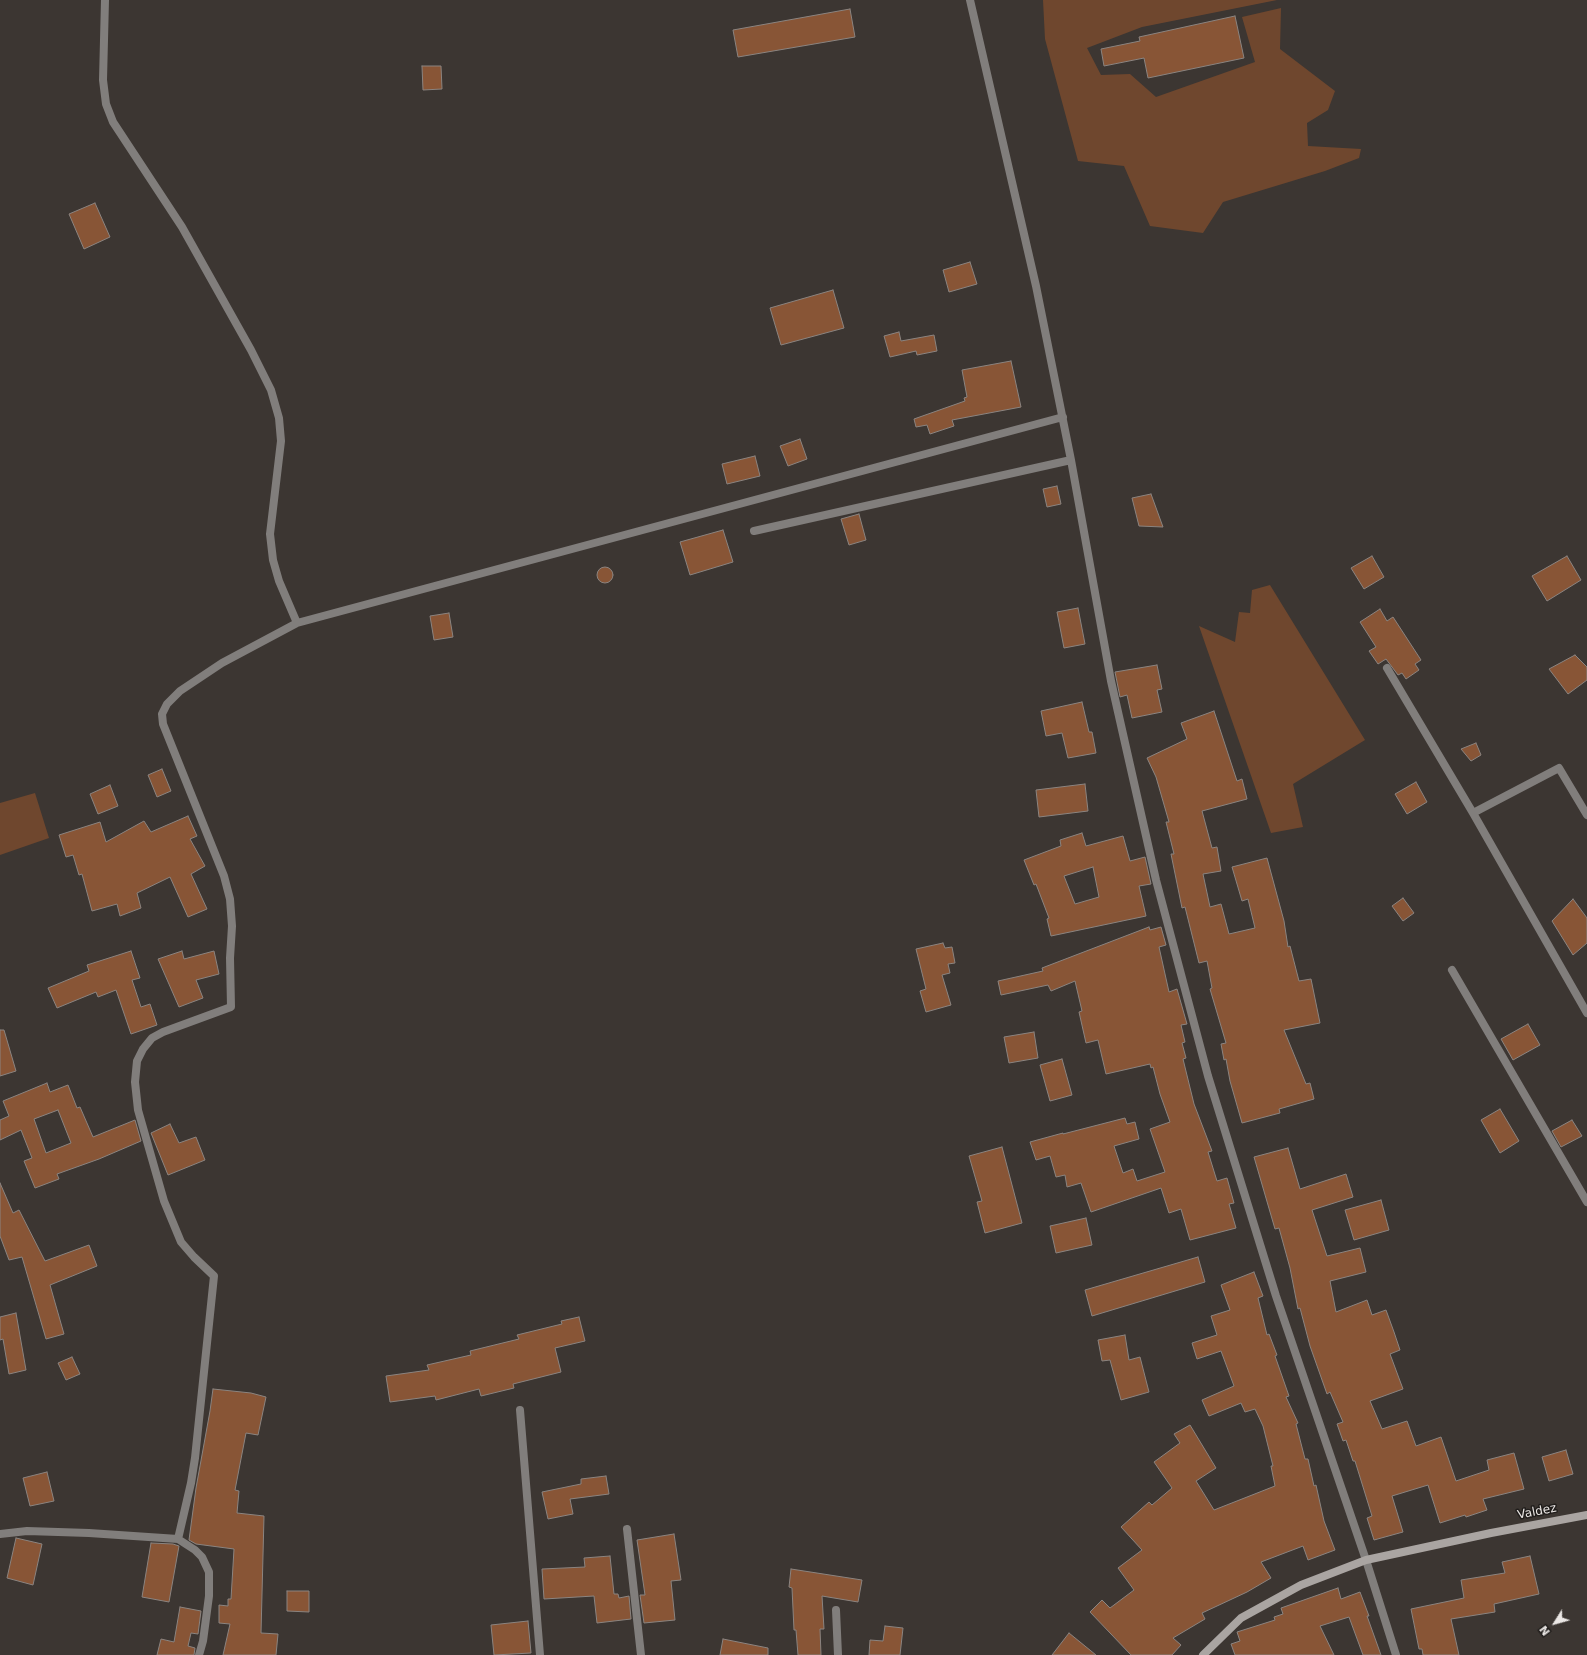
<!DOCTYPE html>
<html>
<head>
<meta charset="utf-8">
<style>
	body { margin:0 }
	#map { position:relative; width:1587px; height:1655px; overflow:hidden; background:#3c3632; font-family:"DejaVu Sans",sans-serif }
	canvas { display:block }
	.north { position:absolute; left:1535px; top:1603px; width:40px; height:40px; -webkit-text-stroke:3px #211e1c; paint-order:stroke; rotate:233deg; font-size:11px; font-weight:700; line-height:16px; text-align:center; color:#ebe7e5 }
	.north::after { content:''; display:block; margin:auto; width:14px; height:18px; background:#ebe7e5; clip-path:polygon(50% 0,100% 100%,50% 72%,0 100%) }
</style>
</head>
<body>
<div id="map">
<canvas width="1587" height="1655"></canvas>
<div class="north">N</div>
</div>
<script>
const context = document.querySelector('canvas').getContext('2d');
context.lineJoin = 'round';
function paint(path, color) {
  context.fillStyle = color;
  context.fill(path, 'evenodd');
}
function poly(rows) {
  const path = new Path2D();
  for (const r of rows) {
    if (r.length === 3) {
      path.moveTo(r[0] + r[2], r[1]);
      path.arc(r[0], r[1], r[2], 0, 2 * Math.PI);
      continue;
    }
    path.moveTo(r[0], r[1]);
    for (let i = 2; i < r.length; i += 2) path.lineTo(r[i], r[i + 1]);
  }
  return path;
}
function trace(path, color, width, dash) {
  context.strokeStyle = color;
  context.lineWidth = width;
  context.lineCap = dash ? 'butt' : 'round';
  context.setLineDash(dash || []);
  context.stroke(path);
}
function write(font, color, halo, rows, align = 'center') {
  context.font = font + ' "DejaVu Sans",sans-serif';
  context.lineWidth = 3;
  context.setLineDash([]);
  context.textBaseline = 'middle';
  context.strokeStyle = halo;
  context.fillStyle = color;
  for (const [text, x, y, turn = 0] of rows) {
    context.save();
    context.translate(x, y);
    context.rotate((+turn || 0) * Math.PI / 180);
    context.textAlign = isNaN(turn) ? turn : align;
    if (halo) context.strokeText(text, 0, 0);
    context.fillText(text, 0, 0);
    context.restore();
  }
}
const green = poly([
	[1043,0,1277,0,1142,27,1087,48,1101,75,1130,74,1156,97,1255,62,1242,17,1281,8,1280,49,1335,91,1328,110,1307,123,1308,146,1361,149,1359,158,1325,171,1223,202,1203,233,1150,226,1124,166,1078,161,1045,39],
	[1270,585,1365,740,1293,784,1303,827,1271,833,1199,626,1235,642,1239,612,1250,613,1252,590],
	[35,793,49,838,0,855,0,803]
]);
const building = poly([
	[850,9,855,37,738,57,733,30,850,9],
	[1235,16,1244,58,1148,78,1144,58,1104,66,1101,49,1140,41,1139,37,1235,16],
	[422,66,441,66,442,89,423,90,422,66],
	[95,203,110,237,84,249,69,214,95,203],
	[970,262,977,284,949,292,943,270,970,262],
	[833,290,844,328,781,345,770,308,833,290],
	[899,332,901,341,934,335,937,351,917,355,916,351,890,357,884,336,899,332],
	[1011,361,1021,407,952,420,954,426,930,434,927,425,916,427,914,419,965,401,964,398,967,397,962,370,1011,361],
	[800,439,807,459,788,466,780,446,800,439],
	[755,456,760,476,727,484,722,464,755,456],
	[1057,486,1061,504,1047,507,1043,489,1057,486],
	[1151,494,1163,527,1139,526,1132,498,1151,494],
	[859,514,866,540,849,545,841,519,859,514],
	[723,530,733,562,690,575,680,542,723,530],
	[1372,556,1384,577,1364,589,1351,568,1372,556],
	[1567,556,1581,580,1547,601,1532,576,1567,556],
	[605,575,8],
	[1078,608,1085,644,1064,648,1057,612,1078,608],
	[1380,609,1387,621,1393,617,1421,660,1415,664,1419,670,1406,679,1402,673,1398,675,1386,659,1378,664,1369,651,1376,647,1360,622,1380,609],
	[449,613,453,637,434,640,430,616,449,613],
	[1575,655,1587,667,1587,680,1568,694,1549,669,1575,655],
	[1157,665,1162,689,1157,690,1162,712,1132,718,1127,695,1120,697,1115,672,1157,665],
	[1082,702,1089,732,1092,732,1096,753,1068,758,1062,733,1046,736,1041,711,1082,702],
	[1214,711,1237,781,1242,779,1247,799,1202,811,1212,848,1217,847,1221,871,1203,874,1210,907,1221,904,1229,934,1255,928,1248,899,1242,901,1232,867,1267,858,1284,921,1288,947,1290,946,1299,981,1311,979,1320,1023,1284,1030,1306,1084,1310,1083,1314,1099,1279,1109,1280,1113,1242,1123,1230,1081,1226,1059,1224,1060,1221,1044,1226,1043,1210,989,1212,988,1207,961,1199,963,1185,907,1182,908,1171,854,1174,854,1166,822,1169,822,1156,777,1147,758,1187,739,1181,723,1214,711],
	[1476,743,1481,755,1471,761,1461,749,1476,743],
	[162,769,171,791,157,797,148,775,162,769],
	[1416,782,1427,802,1407,814,1395,794,1416,782],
	[1085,784,1088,811,1039,817,1036,790,1085,784],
	[110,785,118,806,98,814,90,794,110,785],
	[188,816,197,836,190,839,205,866,191,874,207,909,188,917,170,877,137,893,141,908,120,916,117,904,92,911,82,874,79,875,73,855,66,857,59,835,100,822,106,842,144,821,151,832,188,816],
	[1082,833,1086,846,1123,836,1130,861,1145,857,1151,884,1139,886,1146,916,1051,936,1047,919,1049,918,1036,884,1034,885,1024,860,1061,846,1060,840,1082,833],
	[1093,867,1099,897,1075,904,1064,876,1093,867],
	[1403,898,1414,913,1403,921,1392,906,1403,898],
	[1573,899,1587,918,1587,943,1573,955,1552,921,1573,899],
	[1149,927,1150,930,1161,927,1166,945,1159,947,1169,992,1177,989,1187,1024,1181,1025,1185,1042,1182,1043,1186,1058,1183,1059,1194,1104,1212,1151,1208,1152,1217,1181,1227,1178,1234,1203,1229,1204,1236,1228,1190,1240,1181,1209,1169,1213,1161,1188,1091,1212,1081,1183,1067,1187,1065,1175,1056,1177,1050,1156,1036,1160,1030,1142,1063,1133,1063,1134,1125,1118,1127,1124,1135,1122,1139,1139,1114,1146,1123,1173,1133,1169,1137,1181,1165,1172,1150,1129,1170,1122,1160,1094,1153,1067,1151,1068,1150,1064,1106,1074,1098,1040,1086,1043,1079,1012,1082,1011,1075,981,1051,991,1048,985,1001,995,998,981,1043,971,1042,968,1149,927],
	[943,943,945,948,952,947,955,963,948,964,950,973,942,975,951,1005,926,1012,920,991,926,989,916,949,943,943],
	[131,951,140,978,132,980,141,1007,150,1004,157,1025,131,1034,116,990,98,997,96,992,57,1008,48,988,89,971,87,965,131,951],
	[182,951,184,959,214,951,219,974,196,980,203,998,179,1007,158,959,182,951],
	[1528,1024,1540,1045,1513,1060,1501,1039,1528,1024],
	[0,1030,4,1030,16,1071,0,1076,0,1030],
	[1034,1032,1038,1058,1009,1063,1004,1037,1034,1032],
	[1062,1059,1072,1095,1050,1101,1040,1065,1062,1059],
	[47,1083,50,1092,68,1085,77,1108,80,1107,93,1137,135,1120,141,1141,99,1159,57,1174,59,1179,35,1188,24,1161,32,1158,21,1130,0,1140,0,1120,9,1116,3,1101,47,1083],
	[58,1110,71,1143,46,1153,34,1119,58,1110],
	[1500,1109,1519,1141,1500,1153,1481,1120,1500,1109],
	[1572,1120,1582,1136,1561,1147,1552,1131,1572,1120],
	[170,1124,179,1143,196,1137,205,1160,168,1175,151,1133,170,1124],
	[1002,1147,1022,1223,985,1233,977,1202,982,1201,969,1156,1002,1147],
	[1288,1148,1300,1189,1346,1174,1353,1197,1312,1210,1327,1256,1360,1248,1366,1272,1330,1281,1336,1312,1367,1300,1372,1315,1386,1310,1394,1332,1400,1350,1390,1354,1403,1389,1370,1401,1382,1429,1407,1421,1416,1446,1441,1437,1456,1481,1489,1470,1487,1460,1514,1453,1524,1489,1483,1499,1487,1510,1466,1517,1465,1515,1440,1523,1428,1485,1392,1496,1403,1532,1374,1540,1367,1518,1372,1516,1355,1461,1353,1461,1346,1440,1343,1441,1337,1424,1343,1422,1330,1392,1327,1394,1310,1346,1300,1308,1298,1309,1290,1268,1279,1228,1275,1229,1254,1157,1288,1148],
	[0,1183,13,1213,19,1210,45,1261,89,1245,97,1266,50,1285,64,1334,46,1339,22,1257,9,1260,0,1236,0,1183],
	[1381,1200,1389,1230,1354,1240,1345,1210,1381,1200],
	[1086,1218,1092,1245,1056,1253,1050,1226,1086,1218],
	[1198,1257,1205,1282,1092,1316,1085,1290,1198,1257],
	[1254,1272,1263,1296,1258,1298,1267,1335,1269,1334,1277,1355,1275,1356,1289,1396,1286,1397,1298,1423,1296,1424,1305,1459,1308,1459,1314,1486,1316,1485,1324,1521,1335,1550,1308,1560,1303,1546,1261,1562,1271,1578,1247,1592,1202,1613,1205,1619,1173,1638,1181,1645,1172,1655,1131,1655,1090,1612,1102,1600,1110,1608,1134,1590,1118,1568,1142,1550,1121,1527,1149,1502,1152,1505,1172,1488,1154,1462,1180,1443,1174,1434,1190,1425,1216,1468,1196,1481,1214,1510,1275,1486,1271,1466,1273,1466,1263,1426,1255,1409,1245,1412,1241,1403,1209,1416,1202,1400,1234,1386,1221,1351,1197,1359,1192,1343,1217,1335,1211,1316,1230,1310,1221,1285,1254,1272],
	[16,1313,26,1370,9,1374,3,1339,0,1340,0,1317,16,1313],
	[579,1317,585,1341,555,1348,561,1372,513,1384,514,1388,481,1396,479,1389,436,1400,435,1396,390,1402,386,1376,429,1370,427,1365,471,1355,470,1351,519,1339,517,1335,562,1324,561,1321,579,1317],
	[1125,1335,1129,1360,1140,1357,1149,1392,1121,1400,1110,1360,1102,1361,1098,1340,1125,1335],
	[72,1357,80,1374,66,1380,58,1363,72,1357],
	[213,1389,251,1393,266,1397,258,1435,246,1433,235,1490,239,1491,237,1513,264,1516,261,1633,278,1634,276,1655,223,1655,230,1624,219,1623,219,1605,228,1606,228,1599,231,1599,234,1549,196,1544,189,1540,196,1488,210,1411,213,1389],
	[1566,1450,1573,1474,1549,1481,1542,1457,1566,1450],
	[47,1472,54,1501,30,1506,23,1478,47,1472],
	[606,1476,609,1494,570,1499,573,1514,548,1519,542,1492,581,1484,581,1479,606,1476],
	[674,1534,681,1580,671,1581,675,1620,644,1623,640,1595,645,1595,637,1540,674,1534],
	[16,1538,42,1544,33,1585,7,1578,16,1538],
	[151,1543,173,1544,179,1546,169,1602,142,1597,151,1543],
	[610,1556,614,1594,618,1594,619,1598,629,1596,631,1619,597,1623,594,1596,544,1599,542,1569,585,1567,584,1558,610,1556],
	[1530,1556,1539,1594,1494,1604,1495,1612,1451,1619,1459,1655,1423,1655,1422,1649,1419,1649,1411,1609,1464,1598,1461,1580,1505,1573,1502,1562,1530,1556],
	[791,1569,862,1580,858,1602,822,1596,824,1629,820,1629,821,1655,798,1655,796,1630,794,1630,792,1588,789,1587,791,1569],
	[1338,1588,1341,1599,1360,1592,1369,1616,1367,1616,1381,1655,1363,1655,1349,1617,1320,1626,1334,1655,1235,1655,1231,1644,1240,1641,1237,1632,1275,1620,1274,1617,1283,1614,1281,1608,1338,1588],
	[287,1591,309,1591,309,1612,287,1611,287,1591],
	[180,1607,201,1611,198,1634,191,1633,188,1646,195,1648,194,1655,157,1655,161,1639,174,1642,180,1607],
	[528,1621,531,1653,494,1655,491,1625,528,1621],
	[885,1626,903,1628,900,1655,869,1655,870,1640,883,1641,885,1626],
	[1069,1633,1096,1655,1052,1655,1069,1633],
	[723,1639,768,1648,768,1655,720,1655,723,1639]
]);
const street = poly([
	[105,0,103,80,106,104,113,122,182,227,251,350,271,390,279,418,281,441,270,534,273,560,279,581,297,623],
	[970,0,1036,286,1071,460,1111,681,1156,880,1208,1076,1276,1296,1366,1560,1396,1655],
	[754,531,1071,460],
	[1387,668,1473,813,1587,1013],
	[1473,813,1559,768,1587,815],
	[1452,970,1587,1202],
	[520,1410,540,1655],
	[627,1529,641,1655],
	[0,1534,27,1531,89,1533,178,1539,191,1483,195,1458,214,1276,194,1257,181,1242,164,1201,138,1110,135,1082,137,1061,143,1049,152,1038,163,1032,231,1007,230,958,232,926,230,899,224,876,163,724,162,714,167,704,180,691,222,663,297,623,1063,417],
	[178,1539,195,1550,202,1557,209,1572,209,1596,203,1641,199,1655],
	[836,1610,838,1655]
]);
const secondary = poly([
	[1203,1655,1241,1618,1301,1585,1366,1560,1491,1533,1587,1515]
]);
const streetNames = [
	["Valdez",1537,1512,-11]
];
paint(green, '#6f472e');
paint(building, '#885536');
trace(building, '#8b8480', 1);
trace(street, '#817e7c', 8);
trace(secondary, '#aaa5a2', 8);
write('12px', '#ebe7e5', '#211e1c', streetNames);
</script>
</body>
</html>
